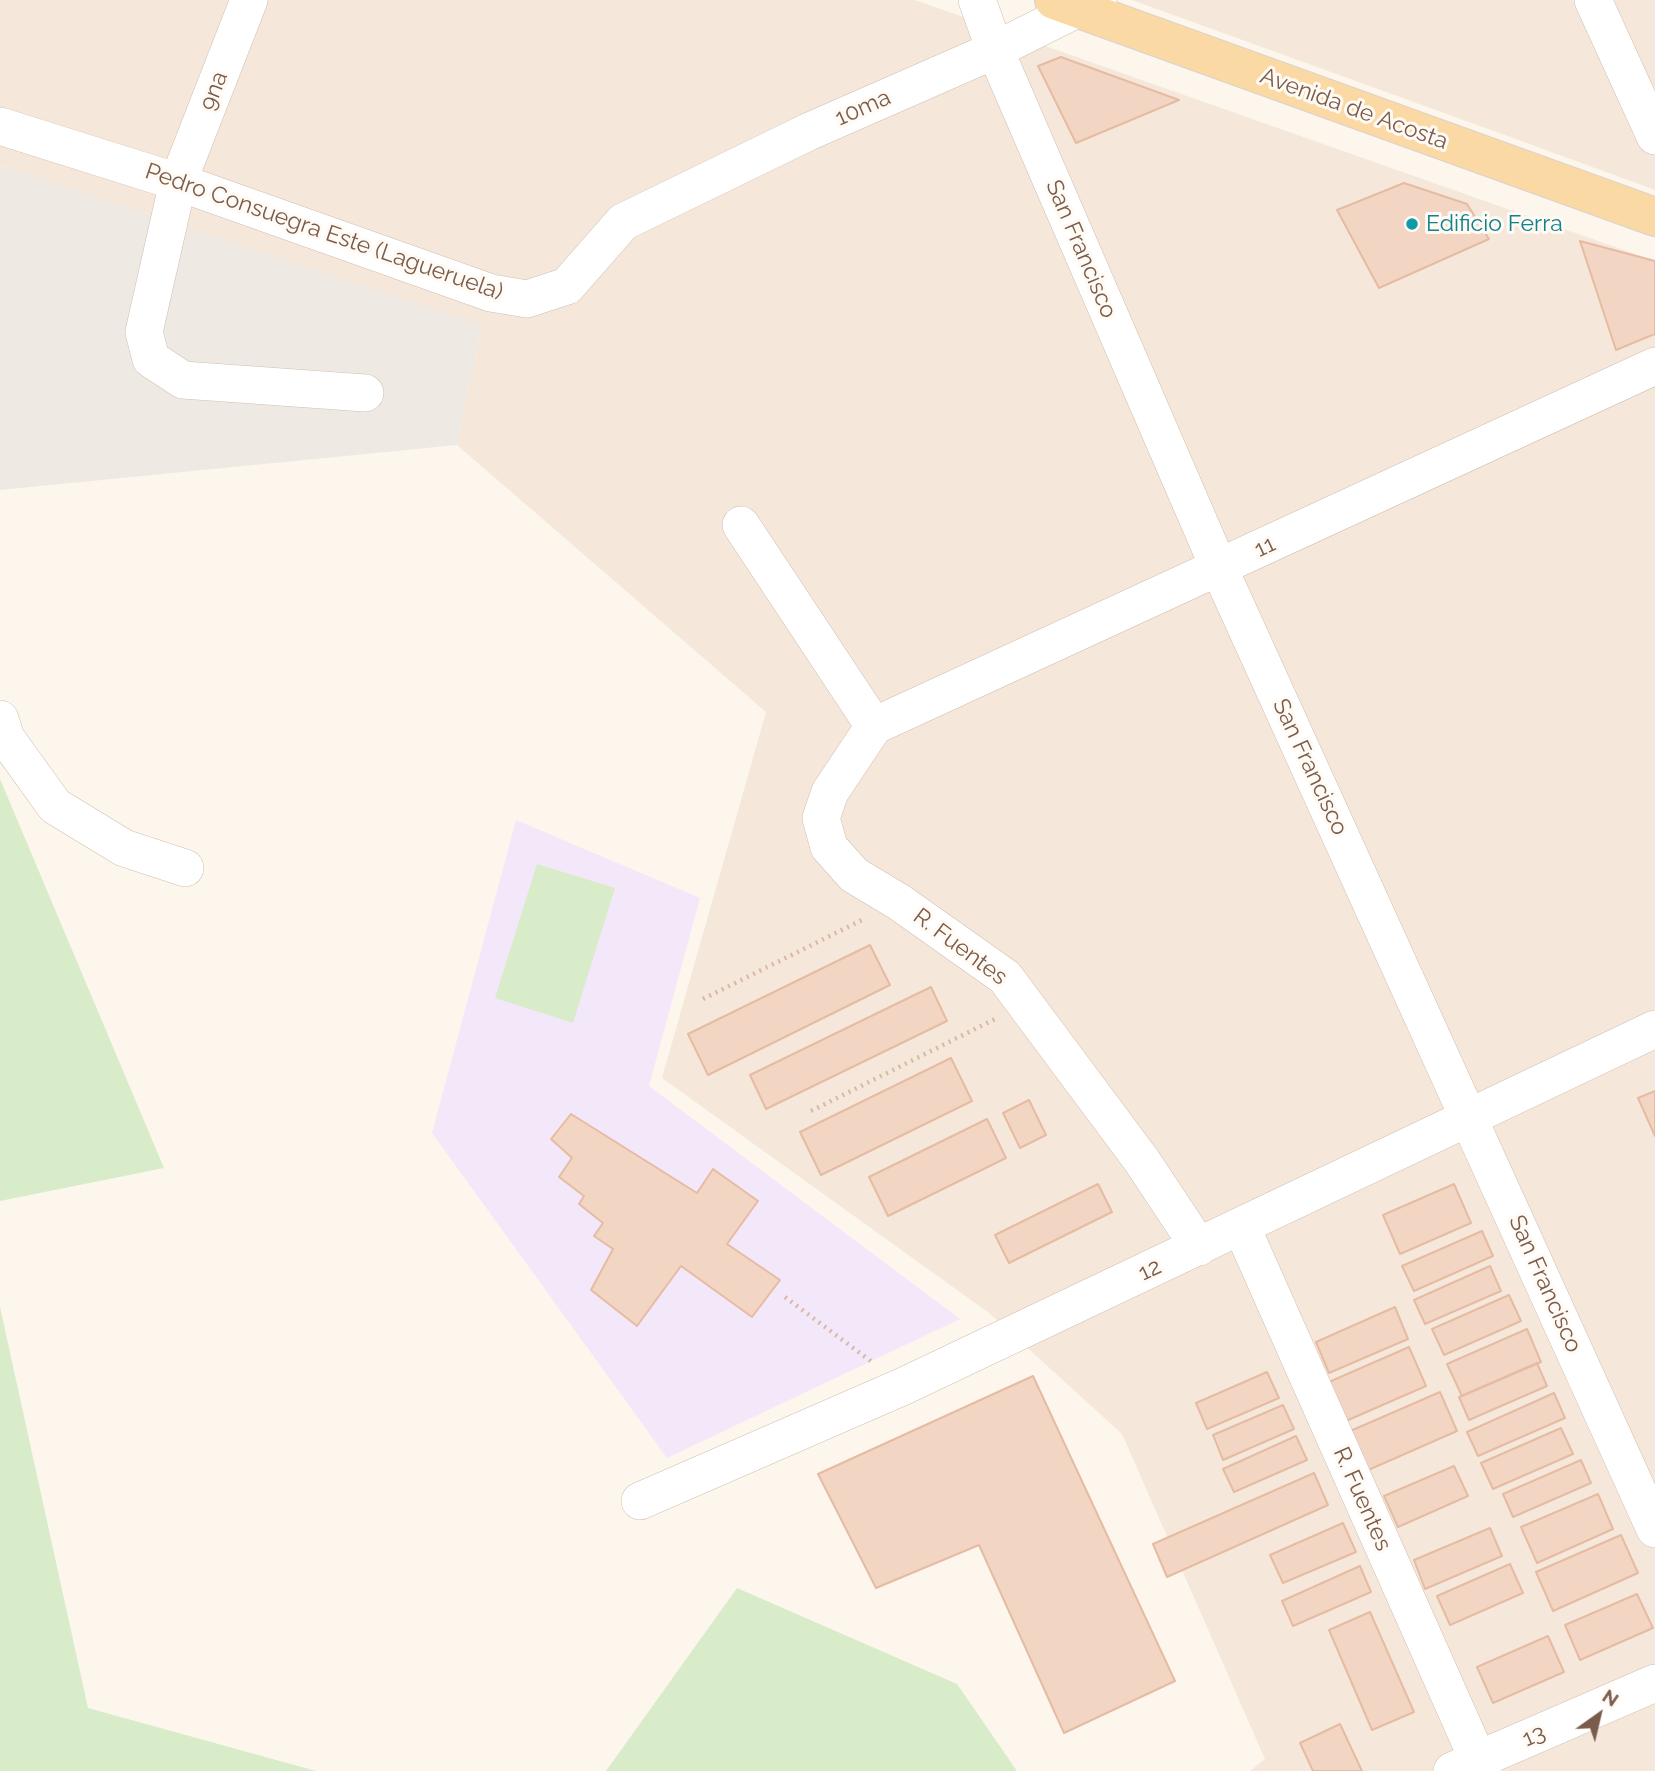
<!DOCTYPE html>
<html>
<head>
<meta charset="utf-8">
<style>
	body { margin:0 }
	#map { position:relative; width:1655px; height:1771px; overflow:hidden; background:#fdf6ec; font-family:Raleway,sans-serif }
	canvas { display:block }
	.north { position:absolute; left:1564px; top:1680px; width:70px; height:70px; -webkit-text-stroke:5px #fffaf3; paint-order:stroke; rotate:34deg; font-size:19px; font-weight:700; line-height:28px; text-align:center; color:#7a5c4d }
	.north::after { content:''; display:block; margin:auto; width:24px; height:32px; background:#7a5c4d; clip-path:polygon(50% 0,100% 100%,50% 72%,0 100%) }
</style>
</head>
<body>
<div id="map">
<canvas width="1655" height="1771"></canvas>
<div class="north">N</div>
</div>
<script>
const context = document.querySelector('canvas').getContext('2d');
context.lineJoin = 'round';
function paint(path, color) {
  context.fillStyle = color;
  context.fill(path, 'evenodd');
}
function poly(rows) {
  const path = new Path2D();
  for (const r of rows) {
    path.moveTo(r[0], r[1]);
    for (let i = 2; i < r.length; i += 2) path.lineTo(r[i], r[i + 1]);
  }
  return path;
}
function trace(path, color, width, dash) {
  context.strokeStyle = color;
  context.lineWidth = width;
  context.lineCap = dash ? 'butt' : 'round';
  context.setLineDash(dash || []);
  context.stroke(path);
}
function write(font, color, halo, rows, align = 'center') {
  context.font = font + ' Raleway,sans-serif';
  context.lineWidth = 6;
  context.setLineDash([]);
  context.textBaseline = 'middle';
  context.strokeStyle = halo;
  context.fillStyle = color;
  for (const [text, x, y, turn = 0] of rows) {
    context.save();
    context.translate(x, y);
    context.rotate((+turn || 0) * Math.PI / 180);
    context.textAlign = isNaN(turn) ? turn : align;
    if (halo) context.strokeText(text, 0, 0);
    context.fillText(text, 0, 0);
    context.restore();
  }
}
const residential = poly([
	[0,0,915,0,1655,261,1655,1771,1250,1771,1265,1759,1122,1434,989,1313,662,1078,766,712,457,445,482,325,0,165],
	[1132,0,1655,0,1655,190,1513,138]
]);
const industrial = poly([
	[0,165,482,325,457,445,0,490]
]);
const education = poly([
	[516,820,700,898,649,1086,960,1319,667,1458,432,1133]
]);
const green = poly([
	[0,779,164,1168,0,1201],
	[537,864,615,888,573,1023,495,998],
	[0,1307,88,1708,316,1771,0,1771],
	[737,1588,957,1684,1017,1771,606,1771]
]);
const building = poly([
	[1061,57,1179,100,1076,143,1038,66,1061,57],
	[1404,183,1467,204,1489,239,1379,288,1337,210,1404,183],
	[1580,241,1655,261,1655,334,1616,350,1580,241],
	[870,945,890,985,708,1075,688,1034,870,945],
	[931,987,947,1021,766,1109,750,1075,931,987],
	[951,1058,972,1101,821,1175,800,1132,951,1058],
	[1655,1091,1655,1136,1638,1098,1655,1091],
	[1029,1100,1046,1135,1020,1148,1003,1113,1029,1100],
	[571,1114,697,1193,713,1169,758,1201,727,1244,780,1280,752,1317,681,1266,637,1326,591,1290,613,1249,594,1236,603,1223,579,1204,584,1196,559,1177,572,1158,551,1139,571,1114],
	[987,1119,1006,1158,888,1216,869,1177,987,1119],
	[1098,1184,1112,1212,1009,1263,995,1235,1098,1184],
	[1454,1184,1471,1223,1400,1254,1383,1215,1454,1184],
	[1482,1231,1493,1256,1414,1291,1402,1266,1482,1231],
	[1490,1266,1501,1291,1425,1324,1414,1300,1490,1266],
	[1509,1295,1521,1321,1444,1355,1432,1329,1509,1295],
	[1395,1307,1408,1339,1329,1373,1316,1342,1395,1307],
	[1527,1329,1541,1362,1462,1396,1447,1364,1527,1329],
	[1409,1347,1426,1386,1346,1421,1329,1382,1409,1347],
	[1537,1363,1547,1386,1469,1420,1459,1397,1537,1363],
	[1267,1372,1279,1398,1207,1429,1196,1403,1267,1372],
	[1033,1376,1175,1681,1064,1733,979,1545,876,1588,818,1474,1033,1376],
	[1440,1392,1457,1431,1366,1471,1348,1432,1440,1392],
	[1554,1393,1565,1418,1478,1456,1467,1432,1554,1393],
	[1283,1405,1294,1429,1223,1460,1213,1435,1283,1405],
	[1561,1428,1573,1454,1493,1489,1481,1463,1561,1428],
	[1296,1436,1307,1460,1234,1492,1223,1469,1296,1436],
	[1581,1460,1591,1483,1513,1517,1503,1494,1581,1460],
	[1454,1466,1468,1496,1398,1527,1384,1496,1454,1466],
	[1314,1473,1328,1505,1167,1577,1153,1544,1314,1473],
	[1598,1494,1613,1529,1537,1563,1521,1527,1598,1494],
	[1343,1523,1356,1552,1283,1583,1270,1555,1343,1523],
	[1490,1528,1502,1556,1425,1589,1414,1560,1490,1528],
	[1621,1535,1638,1573,1553,1611,1536,1572,1621,1535],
	[1510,1564,1523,1593,1450,1625,1437,1596,1510,1564],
	[1360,1566,1371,1592,1293,1626,1282,1601,1360,1566],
	[1637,1594,1653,1628,1580,1660,1565,1625,1637,1594],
	[1370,1612,1414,1712,1372,1730,1329,1630,1370,1612],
	[1548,1636,1564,1672,1493,1703,1477,1667,1548,1636],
	[1340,1724,1362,1771,1313,1771,1300,1743,1340,1724]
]);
const path = poly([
	[703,999,862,920],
	[811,1111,995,1019],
	[785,1297,872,1362]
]);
const minor = poly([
	[249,0,178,182,144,332,151,359,183,380,365,393],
	[977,0,995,50,1219,568,1655,1529],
	[1593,0,1655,136],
	[0,126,178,182,491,293,527,299,567,286,623,222,808,132,995,50,1077,9,1098,2],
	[741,525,874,726],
	[0,719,6,738,55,806,124,848,185,868],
	[874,726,1655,366],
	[874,726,830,792,821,818,829,847,854,875,899,902,1005,977,1142,1161,1199,1247],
	[1242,1228,1483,1771],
	[640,1501,904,1386,1655,1029],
	[1452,1771,1655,1683]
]);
const major = poly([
	[1054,0,1655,217]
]);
const markers = [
	[1412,224,7,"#0f9aa8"]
];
const streetNames = [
	["9na",214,91,-69],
	["10ma",863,108,-24],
	["Avenida de Acosta",1354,109,20],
	["Pedro Consuegra Este (Lagueruela)",324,232,19],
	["San Francisco",1081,249,67],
	["11",1265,547,-25],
	["San Francisco",1310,767,65],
	["R. Fuentes",960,947,37],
	["12",1150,1270,-25],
	["San Francisco",1545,1284,66],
	["R. Fuentes",1362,1499,66],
	["13",1534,1736,-23]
];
const cultureNames = [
	["Edificio Ferra",1426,224]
];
paint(residential, '#f5e8da');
paint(industrial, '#efe9e4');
paint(education, '#f3e8fa');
paint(green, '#d8ecc9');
paint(building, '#f3d5c3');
trace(building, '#e6bba3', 2);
trace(minor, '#d1beb0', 38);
trace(major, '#dad1cd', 40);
trace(path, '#d9b8a5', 4.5, [2, 5]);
trace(minor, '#fff', 37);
trace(major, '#fbd9a5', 38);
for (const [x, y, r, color] of markers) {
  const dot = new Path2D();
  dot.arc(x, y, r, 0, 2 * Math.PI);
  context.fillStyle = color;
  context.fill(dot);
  trace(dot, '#fffaf3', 2.5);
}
write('23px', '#7a5c4d', '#fffaf3', streetNames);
write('23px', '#0d838f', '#fffaf3', cultureNames, 'left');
</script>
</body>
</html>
